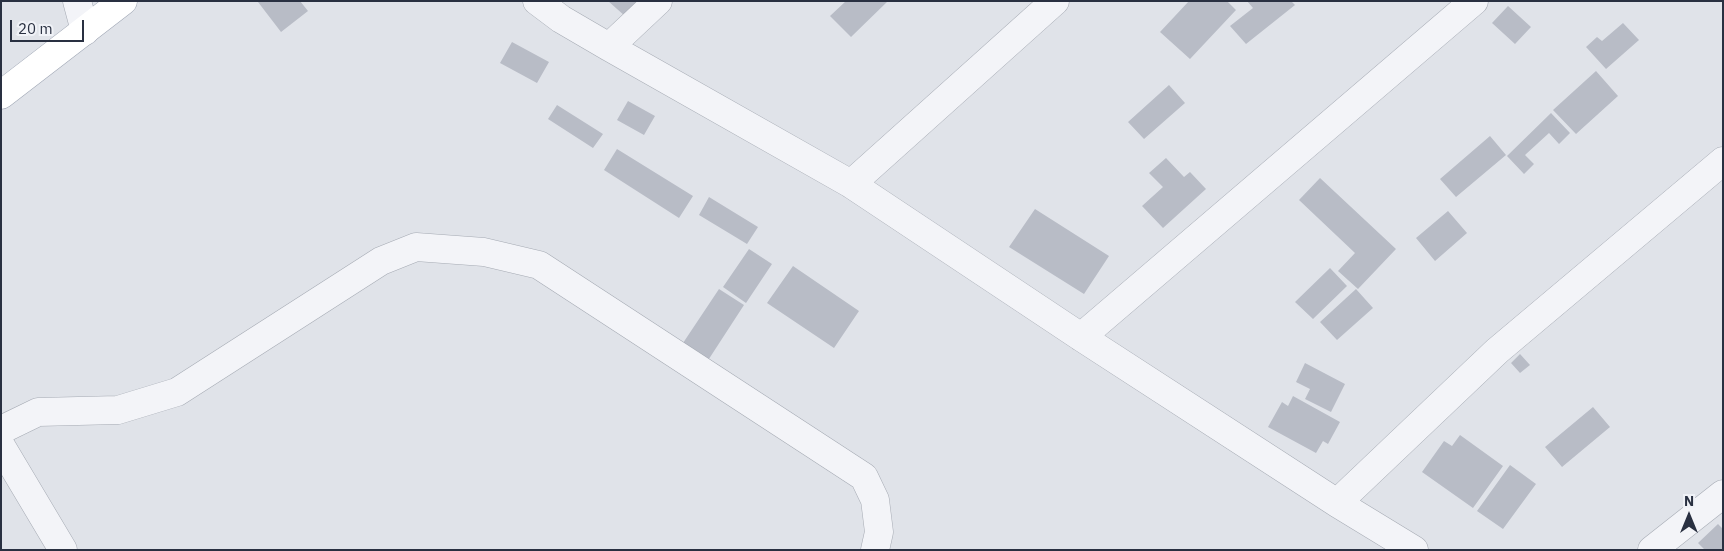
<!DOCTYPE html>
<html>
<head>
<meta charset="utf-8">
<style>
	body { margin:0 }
	#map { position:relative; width:1724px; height:551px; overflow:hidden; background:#e0e3e9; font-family:"IBM Plex Sans",sans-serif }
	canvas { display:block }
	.frame { position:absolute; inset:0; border:2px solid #293041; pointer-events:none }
	.north { position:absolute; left:1664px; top:491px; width:50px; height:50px; -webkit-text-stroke:4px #f0f2f7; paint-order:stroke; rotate:0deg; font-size:14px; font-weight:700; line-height:20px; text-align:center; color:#293041 }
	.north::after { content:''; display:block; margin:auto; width:18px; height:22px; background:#293041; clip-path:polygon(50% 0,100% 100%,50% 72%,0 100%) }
	.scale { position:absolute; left:10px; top:20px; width:74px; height:22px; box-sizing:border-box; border:2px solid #293041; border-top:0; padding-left:6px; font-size:15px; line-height:18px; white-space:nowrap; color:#293041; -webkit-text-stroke:4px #f0f2f7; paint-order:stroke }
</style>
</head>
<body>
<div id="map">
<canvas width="1724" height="551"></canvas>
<div class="frame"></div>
<div class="north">N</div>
<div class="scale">20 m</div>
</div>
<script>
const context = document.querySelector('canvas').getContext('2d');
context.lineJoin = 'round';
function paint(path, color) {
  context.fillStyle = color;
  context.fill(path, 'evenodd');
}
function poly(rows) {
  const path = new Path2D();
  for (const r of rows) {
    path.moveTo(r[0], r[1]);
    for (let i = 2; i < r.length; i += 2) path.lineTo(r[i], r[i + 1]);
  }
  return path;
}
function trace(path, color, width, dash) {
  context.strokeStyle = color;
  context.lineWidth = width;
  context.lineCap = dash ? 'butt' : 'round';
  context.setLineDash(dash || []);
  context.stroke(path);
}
const building = poly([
	[259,1,300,1,308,11,281,32,258,2],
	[608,1,647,1,634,24],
	[846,1,888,1,851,37,830,16],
	[1189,1,1227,1,1236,10,1190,59,1160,32],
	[1247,1,1291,1,1295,5,1246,44,1230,26,1253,8],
	[1508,6,1531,27,1515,44,1492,23],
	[1623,23,1639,40,1606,69,1586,47,1597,37,1602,41],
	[512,42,549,62,537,83,500,63],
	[1596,71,1618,96,1576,134,1553,110],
	[1169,85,1185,103,1144,139,1128,122],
	[628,101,655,116,644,135,617,120],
	[557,105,603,134,593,148,548,119],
	[1551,113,1570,133,1559,144,1549,133,1525,155,1534,164,1524,174,1507,156],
	[1490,136,1506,155,1456,197,1440,179],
	[617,149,693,196,679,218,604,170],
	[1166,158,1184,177,1190,172,1206,189,1163,228,1142,206,1163,187,1149,173],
	[1320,178,1396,249,1358,289,1338,271,1355,253,1299,200],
	[709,197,758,227,747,244,699,215],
	[1035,209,1109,256,1084,294,1009,247],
	[1448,211,1467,233,1435,261,1416,238],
	[749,249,772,264,746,303,723,287],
	[793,266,859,311,834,348,767,303],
	[1330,268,1347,286,1313,319,1295,302],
	[719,289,744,305,705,365,679,349],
	[1356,289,1373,308,1337,340,1320,322],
	[1520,354,1530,365,1520,373,1511,363],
	[1305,363,1345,384,1331,412,1305,399,1310,389,1296,382],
	[1293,396,1340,422,1328,444,1323,441,1316,453,1268,427,1282,402,1288,406],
	[1593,407,1610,427,1562,467,1545,447],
	[1460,435,1503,466,1473,508,1422,472,1444,441,1452,446],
	[1510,465,1536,484,1503,529,1477,511],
	[1718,524,1723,529,1723,550,1705,550,1698,543]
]);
const minor = poly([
	[77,1,85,31],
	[537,1,561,19,609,47,851,184,1081,337,1337,503,1414,550],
	[609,47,658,1],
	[851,184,1055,1],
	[1081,337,1474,1],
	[1,430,38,412,118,410,177,392,381,261,416,247,484,252,539,265,864,477,875,500,879,532,875,550],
	[1,446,63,550],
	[1337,503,1497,351,1723,161],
	[1652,550,1723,494]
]);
const major = poly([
	[1,95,123,1]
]);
paint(building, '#b8bcc6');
trace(minor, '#a5aab3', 29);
trace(major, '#a0a7b5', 29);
trace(minor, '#f3f4f8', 28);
trace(major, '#fff', 28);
</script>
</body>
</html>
